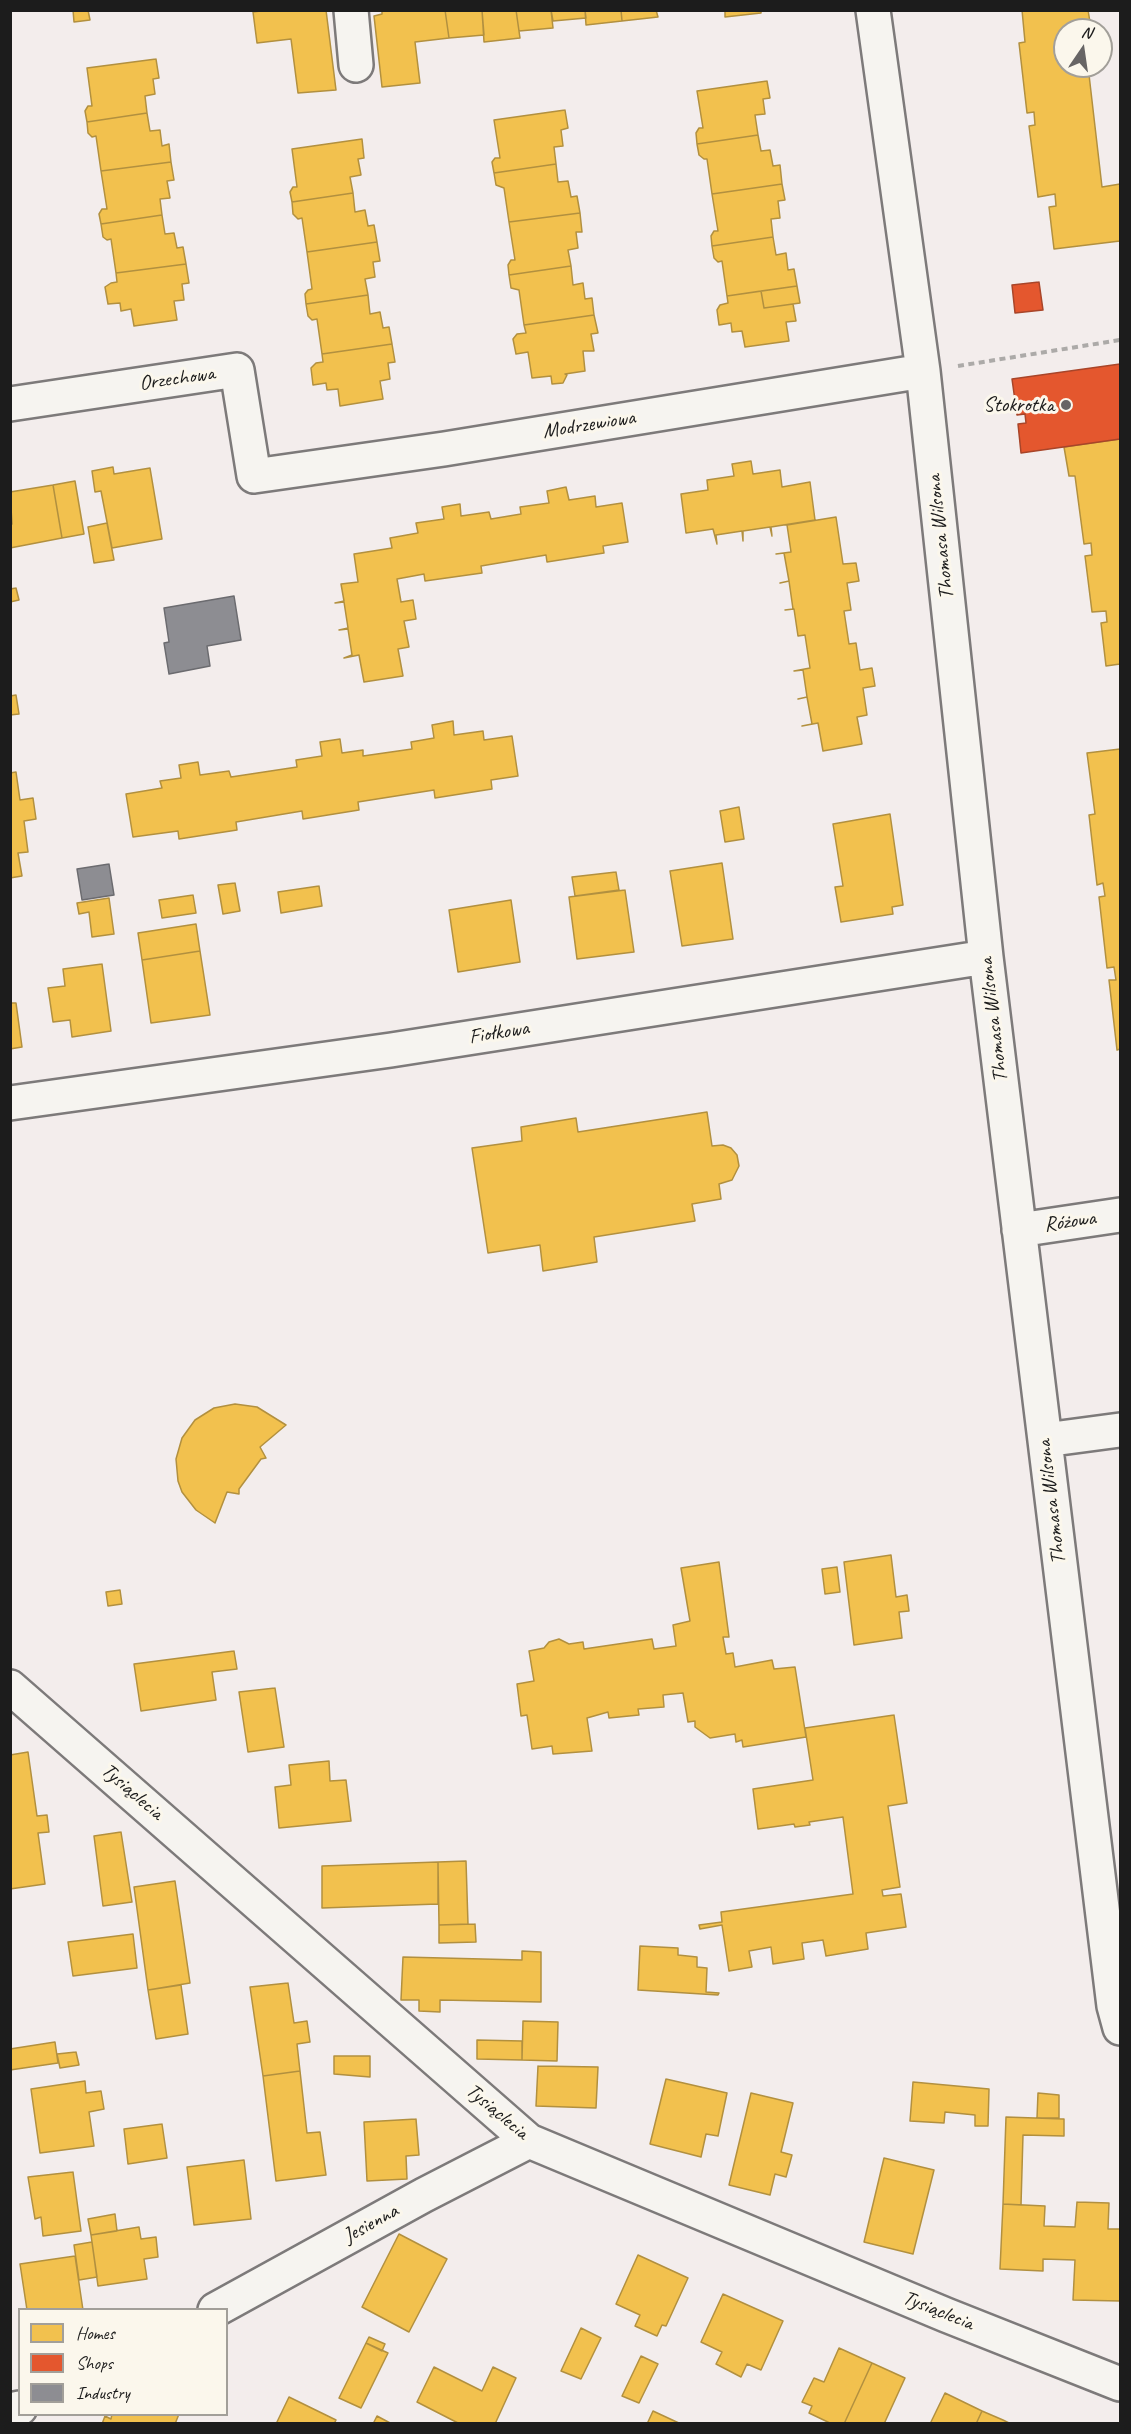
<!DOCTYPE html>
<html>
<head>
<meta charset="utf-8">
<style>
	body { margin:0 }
	#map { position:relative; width:1131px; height:2434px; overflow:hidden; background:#f3edec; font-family:Caveat,sans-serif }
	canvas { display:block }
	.frame { position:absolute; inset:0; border:12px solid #1c1c1c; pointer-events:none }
	.legend { position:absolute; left:18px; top:2308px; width:210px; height:108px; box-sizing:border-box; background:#fbf7ec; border:2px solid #a29f99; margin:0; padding:8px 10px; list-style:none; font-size:18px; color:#1c1c1c }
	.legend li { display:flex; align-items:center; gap:12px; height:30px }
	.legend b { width:30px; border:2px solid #a29f99 }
	.north { position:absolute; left:1053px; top:18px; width:60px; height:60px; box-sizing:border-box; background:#fbf7ec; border:2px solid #a29f99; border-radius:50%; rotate:13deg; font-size:16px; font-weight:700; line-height:24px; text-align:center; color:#1c1c1c }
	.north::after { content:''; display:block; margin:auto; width:21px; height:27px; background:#676565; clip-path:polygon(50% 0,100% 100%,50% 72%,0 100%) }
</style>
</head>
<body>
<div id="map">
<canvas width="1131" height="2434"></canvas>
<div class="frame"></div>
<ul class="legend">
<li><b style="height:16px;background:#f2c14e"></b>Homes</li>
<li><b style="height:16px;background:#e4572e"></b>Shops</li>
<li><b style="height:16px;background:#8d8d92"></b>Industry</li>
</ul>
<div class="north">N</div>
</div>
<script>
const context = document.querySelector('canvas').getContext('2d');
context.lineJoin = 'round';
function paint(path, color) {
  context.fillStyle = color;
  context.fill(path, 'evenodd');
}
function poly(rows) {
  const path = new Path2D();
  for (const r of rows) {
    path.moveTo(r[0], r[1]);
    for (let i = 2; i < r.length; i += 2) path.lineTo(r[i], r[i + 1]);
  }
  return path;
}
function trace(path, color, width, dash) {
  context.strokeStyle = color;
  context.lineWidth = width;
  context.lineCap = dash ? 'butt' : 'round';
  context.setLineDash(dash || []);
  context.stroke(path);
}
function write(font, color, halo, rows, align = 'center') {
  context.font = font + ' Caveat,sans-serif';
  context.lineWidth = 6;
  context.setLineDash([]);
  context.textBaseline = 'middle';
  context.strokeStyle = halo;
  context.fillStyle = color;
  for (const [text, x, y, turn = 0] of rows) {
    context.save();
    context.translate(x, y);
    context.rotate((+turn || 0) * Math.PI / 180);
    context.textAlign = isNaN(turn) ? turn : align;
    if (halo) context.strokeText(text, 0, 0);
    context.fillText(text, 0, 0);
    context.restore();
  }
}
const homes = poly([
	[73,10,88,10,90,20,74,22,73,10],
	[268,10,326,10,336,90,298,93,291,39,257,43,253,12,268,10],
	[382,10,445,10,449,38,415,42,420,83,382,87,374,16,382,14,382,10],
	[445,10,482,10,484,35,449,38,445,10],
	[482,10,516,10,520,38,484,42,482,10],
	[516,10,551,10,553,28,519,31,516,10],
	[551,10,585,10,586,18,553,21,551,10],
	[585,10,621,10,622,21,586,25,585,10],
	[621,10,656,10,658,17,622,21,621,10],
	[725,10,761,10,761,13,725,17,725,10],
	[1022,10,1088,10,1090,22,1083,23,1084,30,1065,30,1065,66,1088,66,1102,187,1120,184,1120,241,1054,249,1049,207,1056,206,1055,194,1038,197,1029,126,1035,125,1034,112,1027,113,1019,43,1025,42,1022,10],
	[156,59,159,78,153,79,155,94,145,96,147,113,87,122,85,111,88,106,92,106,87,68,156,59],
	[767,81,770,98,763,99,765,114,755,115,758,135,697,144,696,133,699,128,703,128,697,91,767,81],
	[565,110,568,128,561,130,563,146,554,147,556,164,494,173,492,162,495,158,500,158,494,120,565,110],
	[147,113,150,131,160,130,162,146,169,144,171,162,101,171,96,136,92,137,88,133,87,122,147,113],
	[758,135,761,151,770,150,773,166,780,165,782,184,712,194,707,159,704,159,699,155,697,144,758,135],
	[362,139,364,158,358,159,361,175,350,177,353,193,292,202,290,192,293,187,297,187,292,149,362,139],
	[171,162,174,180,167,181,170,198,160,199,162,215,101,224,99,214,102,209,107,209,101,171,171,162],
	[556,164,558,182,568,181,571,197,577,196,580,213,509,222,504,188,496,185,494,173,556,164],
	[782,184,785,200,778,201,780,218,771,219,773,237,712,246,711,236,714,231,718,231,712,194,782,184],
	[353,193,355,212,365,210,368,226,374,225,377,242,307,252,302,218,298,219,293,214,292,202,353,193],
	[580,213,582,232,576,232,578,248,568,250,571,266,509,275,508,265,511,260,515,260,509,222,580,213],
	[162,215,165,234,174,233,177,248,183,247,186,264,116,273,111,239,107,240,103,237,101,224,162,215],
	[773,237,776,255,786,253,788,270,794,269,797,286,727,296,722,261,718,262,714,258,712,246,773,237],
	[377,242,380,261,373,262,375,277,365,279,368,295,306,304,305,294,308,290,312,289,307,252,377,242],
	[186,264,189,283,182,284,184,300,174,301,177,320,134,326,131,309,121,311,120,303,108,304,105,287,111,283,117,282,116,273,186,264],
	[571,266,573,285,583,283,585,299,592,298,594,315,524,325,519,290,511,288,509,275,571,266],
	[797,286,800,303,764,308,761,291,797,286],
	[761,291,764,308,793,304,796,321,786,322,789,341,745,347,742,331,732,332,731,323,719,325,717,310,720,305,728,303,727,296,761,291],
	[368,295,370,314,380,312,383,328,389,327,392,344,322,354,317,319,312,320,308,316,306,304,368,295],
	[594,315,598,333,591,334,594,351,583,351,585,371,565,374,567,375,563,383,552,384,551,376,532,378,528,352,516,354,513,339,517,334,526,333,524,325,594,315],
	[392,344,395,362,388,363,390,379,380,381,383,399,340,406,338,389,327,390,326,383,313,385,311,368,316,363,323,362,322,354,392,344],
	[1120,439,1120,664,1106,666,1101,623,1107,622,1106,611,1092,612,1085,556,1092,555,1091,543,1084,544,1075,476,1069,476,1064,447,1120,439],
	[751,461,753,474,780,470,782,487,810,482,815,520,771,527,772,536,770,527,743,531,743,541,742,531,716,535,717,544,713,529,686,533,681,494,708,490,707,480,734,476,732,464,751,461],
	[113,467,114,474,150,468,162,539,112,548,101,491,95,492,92,471,113,467],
	[75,481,84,534,62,538,53,485,75,481],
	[53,485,62,538,10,548,10,525,12,524,10,492,53,485],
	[566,487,569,500,595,496,596,507,622,503,628,542,603,546,604,553,547,562,546,555,481,566,482,573,425,581,424,574,397,579,401,602,413,600,416,619,404,621,409,647,398,649,403,676,364,682,359,655,344,658,352,655,348,629,339,630,348,628,344,602,335,603,344,601,341,584,358,582,354,554,392,548,390,538,418,533,416,523,444,519,442,507,460,504,461,516,489,512,491,519,521,514,520,507,549,503,547,491,566,487],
	[836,517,843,564,856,563,859,581,847,583,851,610,844,611,849,644,856,643,860,670,872,668,875,686,863,688,867,715,857,717,862,744,823,751,818,723,802,726,812,724,807,697,798,699,807,697,803,670,794,671,810,668,805,635,798,636,794,609,785,610,793,609,789,581,780,583,789,581,784,553,776,554,791,552,787,525,836,517],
	[107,523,114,560,94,563,88,527,107,523],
	[16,588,19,600,10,602,10,589,16,588],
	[16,695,19,714,10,715,10,696,16,695],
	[453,721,454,735,483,731,484,740,512,736,518,776,491,780,492,789,435,798,434,790,358,802,359,810,303,819,302,811,236,822,237,830,179,839,178,831,133,837,126,794,162,788,160,781,181,778,179,765,198,762,200,775,229,771,231,777,297,767,296,760,322,756,320,742,340,739,342,753,363,750,363,756,412,749,411,742,434,738,432,725,453,721],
	[1120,749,1120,1049,1117,1050,1109,980,1116,980,1114,967,1107,968,1099,897,1105,896,1103,883,1097,885,1089,815,1095,814,1087,753,1120,749],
	[16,772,20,800,33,798,36,819,24,821,28,852,18,853,22,876,10,878,10,773,16,772],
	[739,807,744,839,725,842,720,811,739,807],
	[890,814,903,905,892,907,893,914,841,922,835,887,843,886,833,824,890,814],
	[722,863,733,939,682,946,670,871,722,863],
	[616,872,619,890,575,896,572,877,616,872],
	[235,883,240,911,223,914,218,885,235,883],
	[319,886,322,906,281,913,278,892,319,886],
	[625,890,634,952,577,959,569,897,625,890],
	[193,895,196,913,162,918,159,900,193,895],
	[109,898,114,934,92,937,89,912,79,914,77,903,109,898],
	[511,900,520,962,458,972,449,910,511,900],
	[196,924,200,951,142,960,138,933,196,924],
	[200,951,210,1015,151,1023,142,960,200,951],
	[102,964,111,1031,72,1037,70,1020,53,1022,48,988,65,986,63,969,102,964],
	[10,1003,16,1003,22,1047,10,1049,10,1003],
	[707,1112,712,1146,723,1145,731,1148,737,1155,739,1166,732,1180,719,1184,721,1199,692,1204,695,1221,594,1237,597,1262,543,1271,540,1245,488,1253,472,1148,522,1141,521,1127,576,1118,578,1132,707,1112],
	[235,1404,257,1407,286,1425,260,1447,266,1458,261,1459,239,1489,239,1494,227,1492,215,1523,196,1510,182,1492,178,1481,176,1459,182,1438,195,1420,214,1408,235,1404],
	[891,1555,896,1597,907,1595,909,1611,899,1612,902,1638,854,1645,844,1562,891,1555],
	[719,1562,729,1637,723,1637,726,1654,733,1653,735,1667,772,1660,774,1669,795,1667,806,1737,743,1747,742,1740,736,1742,735,1734,710,1738,695,1727,695,1721,688,1722,683,1693,663,1695,664,1707,638,1709,639,1715,609,1718,608,1712,587,1718,592,1751,553,1754,552,1746,532,1749,527,1715,521,1716,517,1684,534,1681,529,1651,544,1648,549,1642,559,1639,569,1644,583,1642,584,1649,652,1639,654,1649,676,1646,673,1625,690,1621,681,1568,719,1562],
	[837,1567,840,1592,825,1594,822,1569,837,1567],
	[120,1590,122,1604,108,1606,106,1592,120,1590],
	[234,1651,237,1669,212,1672,216,1700,141,1711,134,1664,234,1651],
	[275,1688,284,1747,248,1752,239,1692,275,1688],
	[894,1715,907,1803,888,1806,900,1887,882,1890,883,1896,901,1894,906,1927,866,1933,868,1949,826,1956,823,1940,802,1943,804,1959,773,1964,771,1947,749,1951,752,1967,729,1971,722,1925,700,1929,699,1925,722,1922,721,1912,853,1894,843,1817,809,1822,810,1825,795,1827,794,1824,758,1829,753,1789,813,1780,805,1728,894,1715],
	[28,1752,37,1816,47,1815,49,1832,38,1833,45,1884,10,1889,10,1755,28,1752],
	[329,1761,330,1781,346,1780,351,1821,279,1828,275,1787,291,1785,289,1765,329,1761],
	[121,1832,132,1902,103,1906,94,1836,121,1832],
	[466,1861,468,1924,439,1925,438,1862,466,1861],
	[438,1862,438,1904,322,1908,322,1866,438,1862],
	[175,1881,190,1983,148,1990,134,1887,175,1881],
	[475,1924,476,1942,439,1943,439,1925,475,1924],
	[133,1934,137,1968,73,1976,68,1942,133,1934],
	[640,1946,678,1948,678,1955,697,1957,697,1967,707,1968,706,1992,719,1993,718,1995,638,1990,640,1946],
	[522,1951,541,1952,541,2002,440,2000,440,2012,419,2011,419,2000,401,2000,403,1957,522,1960,522,1951],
	[288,1983,294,2023,307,2021,310,2042,297,2044,300,2071,263,2076,250,1987,288,1983],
	[181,1985,188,2034,156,2039,148,1990,181,1985],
	[523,2021,558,2022,557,2061,522,2060,523,2021],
	[477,2040,522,2041,522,2060,477,2059,477,2040],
	[55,2042,58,2063,10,2070,10,2049,55,2042],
	[76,2052,79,2065,60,2068,57,2054,76,2052],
	[334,2056,370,2056,370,2077,334,2074,334,2056],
	[538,2066,598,2067,596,2108,536,2106,538,2066],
	[300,2071,307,2133,320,2132,326,2175,276,2181,263,2076,300,2071],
	[666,2079,727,2093,718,2136,706,2134,701,2157,650,2144,666,2079],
	[85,2081,86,2093,101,2091,104,2109,89,2112,94,2146,40,2153,31,2089,85,2081],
	[913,2082,989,2089,988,2126,975,2126,975,2115,945,2112,944,2123,910,2121,913,2082],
	[751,2093,793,2103,781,2152,792,2155,786,2177,775,2174,770,2195,729,2185,751,2093],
	[1038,2093,1059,2095,1059,2118,1037,2118,1038,2093],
	[1006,2117,1064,2119,1064,2136,1023,2135,1021,2205,1003,2204,1006,2117],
	[416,2119,419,2155,406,2156,407,2179,367,2181,364,2122,416,2119],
	[162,2124,167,2158,128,2164,124,2129,162,2124],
	[884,2158,934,2170,913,2254,864,2242,884,2158],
	[244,2160,251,2219,194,2225,187,2167,244,2160],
	[73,2172,81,2231,43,2236,41,2217,35,2219,28,2177,73,2172],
	[1077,2202,1109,2203,1108,2229,1120,2229,1120,2301,1073,2300,1075,2260,1043,2259,1043,2271,1000,2269,1003,2204,1045,2206,1044,2226,1075,2227,1077,2202],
	[115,2214,117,2231,91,2235,88,2219,115,2214],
	[139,2227,141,2239,156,2237,158,2257,144,2259,147,2279,98,2286,91,2235,139,2227],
	[399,2234,447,2259,409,2332,362,2307,399,2234],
	[92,2242,97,2277,79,2280,74,2245,92,2242],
	[638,2255,688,2278,666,2326,662,2325,657,2336,635,2326,640,2315,616,2304,638,2255],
	[75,2256,83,2310,27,2310,20,2264,75,2256],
	[723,2294,783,2321,761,2370,747,2364,741,2377,716,2364,722,2352,701,2342,723,2294],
	[581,2328,601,2338,581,2379,561,2371,581,2328],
	[369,2337,385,2344,382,2351,366,2343,369,2337],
	[366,2343,388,2353,361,2408,339,2398,366,2343],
	[839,2348,872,2363,844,2424,832,2424,809,2413,812,2406,802,2402,814,2378,824,2382,839,2348],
	[641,2356,658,2364,639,2403,622,2396,641,2356],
	[872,2363,905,2378,884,2424,844,2424,872,2363],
	[434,2367,482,2391,493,2367,516,2378,495,2424,460,2424,417,2402,434,2367],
	[945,2393,982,2411,976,2424,930,2424,945,2393],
	[289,2397,336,2420,334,2424,276,2424,289,2397],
	[653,2411,681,2424,647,2424,653,2411],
	[982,2411,1003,2420,1011,2424,976,2424,982,2411],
	[112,2414,179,2414,175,2424,102,2424,105,2416,111,2419,112,2414],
	[377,2416,392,2424,373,2424,377,2416]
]);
const shops = poly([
	[1039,282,1043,310,1015,313,1012,285,1039,282],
	[1120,364,1120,439,1021,453,1018,424,1026,423,1025,414,1017,415,1012,379,1120,364]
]);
const industry = poly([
	[234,596,241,640,207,646,210,666,169,674,164,643,169,642,164,608,234,596],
	[109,864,114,895,82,900,77,869,109,864]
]);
const path = poly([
	[958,366,1120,340]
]);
const minor = poly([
	[351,10,356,65],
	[873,10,923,371,986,957,1114,2006,1120,2028],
	[10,404,237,370,254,476,444,449,923,371],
	[10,1103,391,1050,986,957],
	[1019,1230,1120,1215],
	[1045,1440,1120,1430],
	[10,1687,529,2141,946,2315,1120,2384],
	[215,2310,424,2195,529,2141],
	[10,2410,20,2408]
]);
const markers = [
	[1066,405,6,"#676565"]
];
const streetNames = [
	["Orzechowa",177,379,-8],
	["Modrzewiowa",589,425,-9],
	["Thomasa Wilsona",941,537,-96],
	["Thomasa Wilsona",994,1020,-97],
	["Fiołkowa",499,1033,-9],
	["Różowa",1070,1222,-8],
	["Thomasa Wilsona",1052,1502,-97],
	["Tysiąclecia",132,1792,41],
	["Tysiąclecia",497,2112,40],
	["Jesienna",371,2224,-29],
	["Tysiąclecia",938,2311,22]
];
const poiNames = [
	["Stokrotka",1054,405]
];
paint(homes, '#f2c14e');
trace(homes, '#b2903f', 1.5);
paint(shops, '#e4572e');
trace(shops, '#a84529', 1.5);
paint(industry, '#8d8d92');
trace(industry, '#6b6b6f', 1.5);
trace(minor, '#7d7a7a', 38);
trace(path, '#acaaa8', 4, [6, 4.5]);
trace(minor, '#f6f4f0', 33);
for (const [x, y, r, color] of markers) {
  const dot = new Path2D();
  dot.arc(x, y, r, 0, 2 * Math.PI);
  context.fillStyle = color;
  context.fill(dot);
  trace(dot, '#fbf7ec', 2);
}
write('21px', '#1c1c1c', '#fbf7ec', streetNames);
write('21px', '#1c1c1c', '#fbf7ec', poiNames, 'right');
</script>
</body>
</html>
